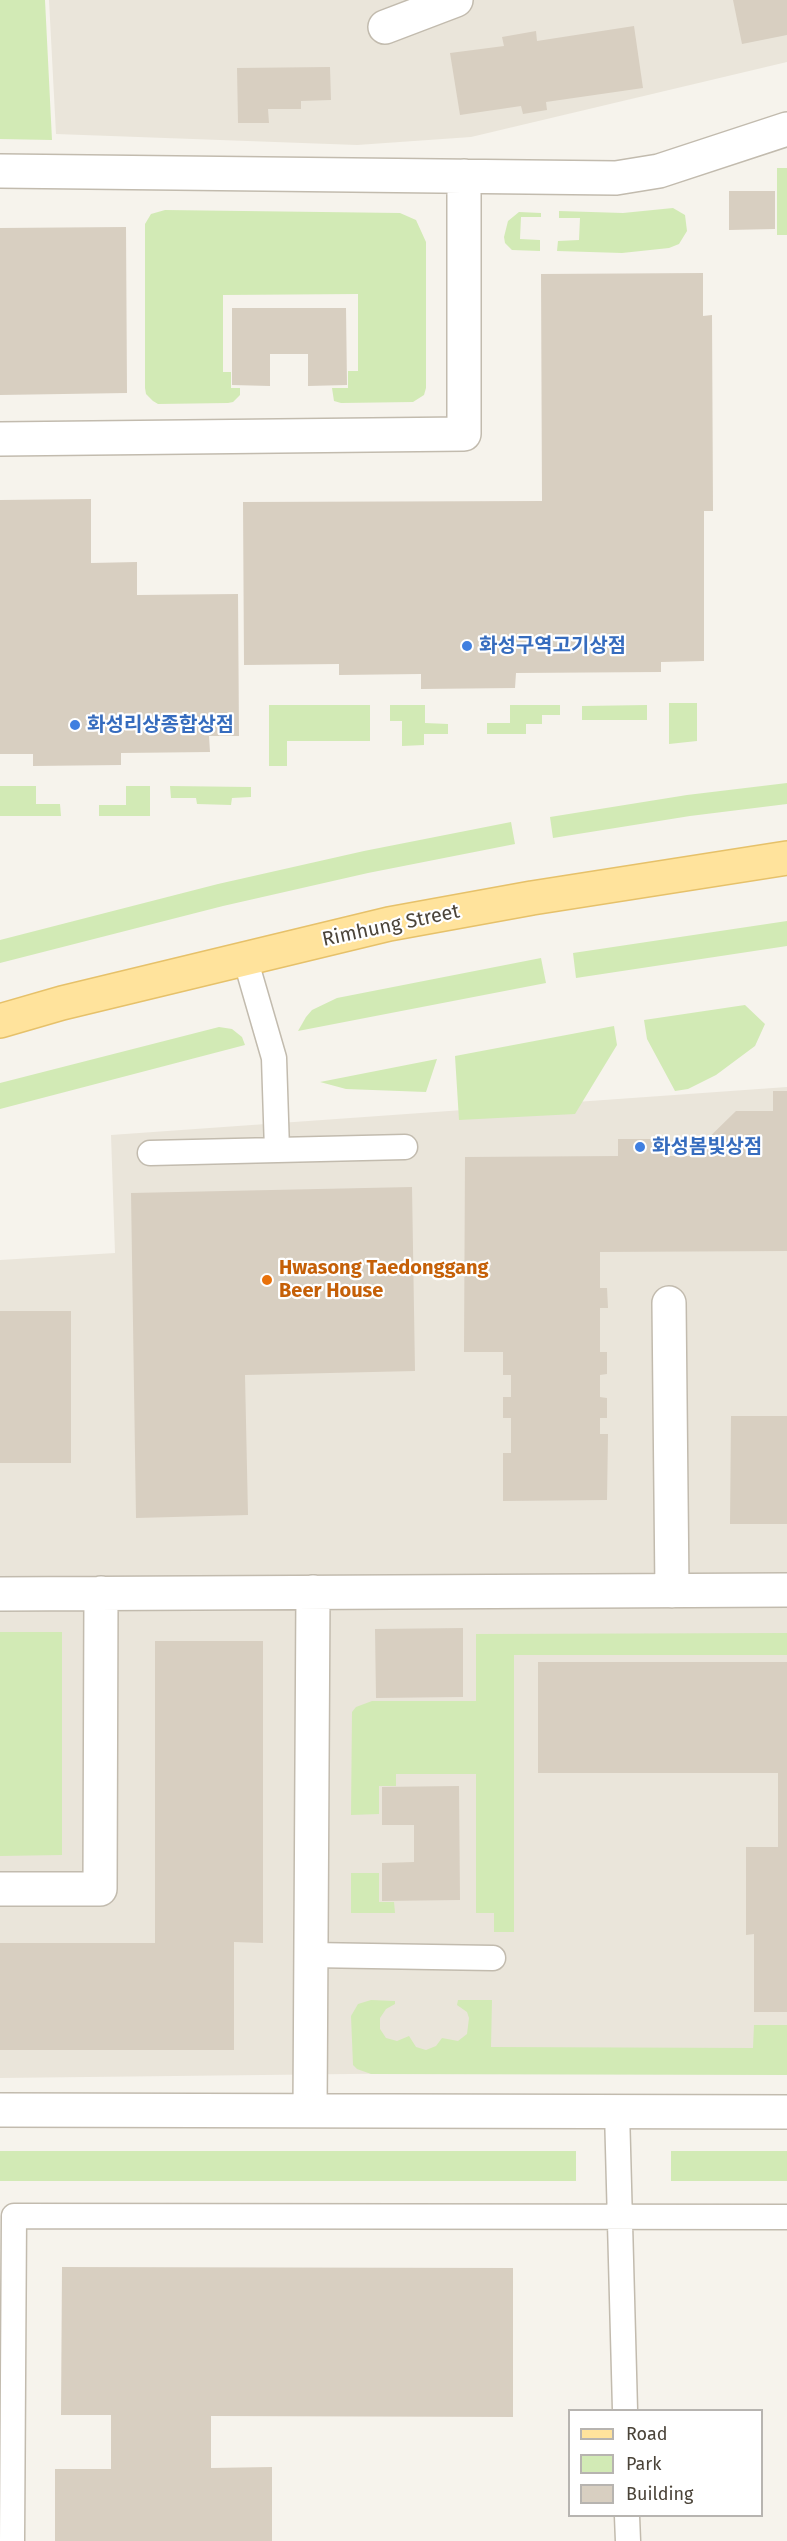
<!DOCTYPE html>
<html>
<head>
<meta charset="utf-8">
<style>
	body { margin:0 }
	#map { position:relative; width:787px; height:2541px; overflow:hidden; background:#f6f3ec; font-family:"Fira Sans",sans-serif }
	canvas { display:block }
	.legend { position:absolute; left:568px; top:2409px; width:195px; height:108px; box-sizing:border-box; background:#fff; border:2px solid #b7b4b0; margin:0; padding:8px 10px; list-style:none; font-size:18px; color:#4b4439 }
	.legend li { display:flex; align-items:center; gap:12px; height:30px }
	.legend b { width:30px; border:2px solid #b7b4b0 }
</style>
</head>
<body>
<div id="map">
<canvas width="787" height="2541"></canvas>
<ul class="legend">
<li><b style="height:8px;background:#ffe39c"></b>Road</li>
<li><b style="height:16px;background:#d2eab5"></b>Park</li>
<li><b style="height:16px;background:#d8cfc1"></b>Building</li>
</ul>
</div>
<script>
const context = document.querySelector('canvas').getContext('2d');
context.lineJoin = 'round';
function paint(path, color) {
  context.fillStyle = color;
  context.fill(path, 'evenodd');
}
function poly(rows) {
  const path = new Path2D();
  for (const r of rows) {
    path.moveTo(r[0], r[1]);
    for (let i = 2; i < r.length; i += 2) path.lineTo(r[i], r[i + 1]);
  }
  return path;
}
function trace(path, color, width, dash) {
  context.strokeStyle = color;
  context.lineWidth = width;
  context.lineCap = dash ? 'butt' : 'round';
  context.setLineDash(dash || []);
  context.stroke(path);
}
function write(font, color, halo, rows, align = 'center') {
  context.font = font + ' "Fira Sans","Noto Sans KR",sans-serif';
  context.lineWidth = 4.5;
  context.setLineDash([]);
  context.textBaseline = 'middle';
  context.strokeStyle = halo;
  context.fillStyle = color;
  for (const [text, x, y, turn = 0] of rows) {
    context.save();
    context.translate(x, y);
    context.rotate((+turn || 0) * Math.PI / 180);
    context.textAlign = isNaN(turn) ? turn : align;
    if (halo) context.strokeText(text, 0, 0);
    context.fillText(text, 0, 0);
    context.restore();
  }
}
const residential = poly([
	[49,0,787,0,787,62,471,137,357,145,56,134],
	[787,1087,787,2069,0,2078,0,1260,115,1253,111,1135]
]);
const green = poly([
	[0,0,45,0,52,140,0,139],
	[777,168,787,168,787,235,777,235],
	[673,208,685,215,687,231,679,244,669,248,622,253,557,251,558,241,579,240,580,218,559,218,559,211,623,213],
	[165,210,400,213,416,220,426,242,426,388,424,395,413,402,341,403,334,401,332,388,348,388,348,371,358,371,358,294,223,295,223,372,231,372,231,388,240,388,240,395,233,402,228,403,158,404,153,401,146,394,145,388,145,224,151,214],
	[519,212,541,213,541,217,521,217,520,239,540,240,540,251,512,250,505,243,504,237,508,221],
	[669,703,697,703,697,741,669,744],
	[269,705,370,705,370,741,287,741,287,766,269,766],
	[390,705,425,705,425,723,448,724,448,734,424,734,424,745,402,746,402,721,390,721],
	[510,705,560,705,560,715,542,715,542,724,526,724,526,734,487,734,487,723,510,723],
	[647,705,647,720,582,720,582,706],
	[787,783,787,804,690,816,553,838,550,817,687,795],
	[0,786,36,786,36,804,60,804,61,816,0,816],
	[126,786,150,786,150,816,99,816,99,805,126,805],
	[170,786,251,787,251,797,232,798,231,805,197,804,196,798,171,798],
	[511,822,515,844,368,873,223,906,0,963,0,940,218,884,364,851],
	[787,921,787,946,576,978,573,953],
	[541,958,546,983,298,1031,306,1017,312,1010,337,998],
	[745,1005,765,1024,755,1046,716,1075,688,1089,675,1091,647,1039,644,1020],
	[614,1026,617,1045,575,1114,459,1120,455,1056],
	[219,1027,232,1029,242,1037,245,1045,0,1109,0,1083],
	[437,1059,426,1092,346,1089,320,1082],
	[0,1632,62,1632,62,1855,0,1856],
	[787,1633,787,1655,514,1655,514,1932,494,1932,494,1913,476,1913,476,1774,396,1774,396,1786,379,1786,379,1814,351,1815,352,1712,356,1707,372,1701,476,1701,476,1634],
	[351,1873,379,1873,379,1902,394,1902,395,1913,351,1913],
	[371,2000,395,2001,395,2004,386,2009,380,2018,380,2029,386,2038,397,2041,409,2036,416,2047,426,2050,436,2046,442,2038,458,2041,467,2034,469,2018,467,2012,457,2005,458,2000,492,2000,491,2047,753,2048,754,2025,787,2025,787,2075,371,2074,357,2069,353,2065,351,2016,358,2004],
	[0,2151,576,2151,576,2181,0,2181],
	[671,2151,787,2151,787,2181,671,2181]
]);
const building = poly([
	[733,0,787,0,787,35,742,44],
	[634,26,643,88,546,102,547,110,523,114,521,106,460,115,450,53,504,46,502,37,536,31,537,41],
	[330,67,331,100,301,101,301,109,268,109,269,123,238,123,237,68],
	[729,191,775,191,775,229,729,230],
	[126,227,127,393,0,395,0,228],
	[703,273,703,316,712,315,713,511,704,511,704,661,661,662,661,672,516,673,515,688,421,689,421,674,339,675,339,664,244,665,243,502,542,501,541,274],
	[232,308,346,308,347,385,308,386,308,354,270,354,270,386,232,385],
	[91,499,91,563,137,562,137,595,238,594,239,736,209,736,210,752,121,753,121,765,33,766,33,754,0,754,0,500],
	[773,1091,787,1091,787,1251,600,1252,600,1288,607,1288,608,1308,600,1308,600,1352,607,1352,607,1374,600,1375,600,1397,607,1398,607,1418,600,1418,600,1434,608,1434,607,1500,503,1501,503,1453,511,1453,511,1418,503,1418,503,1397,511,1397,511,1375,503,1375,503,1352,464,1352,465,1157,618,1156,618,1139,662,1139,662,1156,690,1156,736,1111,773,1111],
	[412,1187,415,1371,245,1375,248,1515,136,1518,131,1193],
	[0,1311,71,1311,71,1463,0,1463],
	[731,1416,787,1416,787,1524,730,1524],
	[463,1628,463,1697,376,1698,375,1629],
	[155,1641,263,1641,263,1943,234,1942,234,2050,0,2050,0,1943,155,1943],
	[538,1662,787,1662,787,2012,754,2012,754,1934,746,1935,746,1847,778,1847,778,1773,538,1773],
	[459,1786,460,1900,382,1901,382,1863,414,1862,414,1825,382,1825,382,1787],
	[62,2267,513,2268,513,2417,211,2416,211,2468,272,2467,272,2541,55,2541,55,2469,111,2469,111,2415,61,2415]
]);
const lane = poly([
	[245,958,274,1058,277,1150],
	[150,1153,405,1147],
	[311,1955,493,1958],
	[617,2111,625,2410],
	[627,2516,628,2541],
	[12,2541,14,2216,787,2217]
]);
const street = poly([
	[385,27,456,0],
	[0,171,616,178,659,171,787,129],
	[0,439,464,434,464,176],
	[669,1303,672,1591],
	[0,1594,787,1590],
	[0,1889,100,1889,101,1593],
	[0,2110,787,2112],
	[310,2111,313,1592]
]);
const primary = poly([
	[0,1021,62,1003,389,924,532,898,787,858]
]);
const markers = [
	[467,646,6,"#3f7fe0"],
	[75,725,6,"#3f7fe0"],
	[640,1147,6,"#3f7fe0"],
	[267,1280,6,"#e8710a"]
];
const shopNames = [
	["화성구역고기상점",479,646],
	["화성리상종합상점",87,725],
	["화성봄빛상점",652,1147]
];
const streetNames = [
	["Rimhung Street",391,926,-12]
];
const foodNames = [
	["Hwasong Taedonggang",279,1268],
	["Beer House",279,1291]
];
paint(residential, '#eae5da');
paint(green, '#d2eab5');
paint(building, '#d8cfc1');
trace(lane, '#c2bbae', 27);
trace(street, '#c2bbae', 36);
trace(primary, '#e6c16a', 36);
trace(lane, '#fff', 24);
trace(street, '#fff', 33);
trace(primary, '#ffe39c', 33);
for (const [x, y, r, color] of markers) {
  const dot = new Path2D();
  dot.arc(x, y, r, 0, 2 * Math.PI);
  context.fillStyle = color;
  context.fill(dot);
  trace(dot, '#fff', 2);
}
write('bold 20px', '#366cbe', '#fff', shopNames, 'left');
write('20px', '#4b4439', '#fff', streetNames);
write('bold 20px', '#c56008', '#fff', foodNames, 'left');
</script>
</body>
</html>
